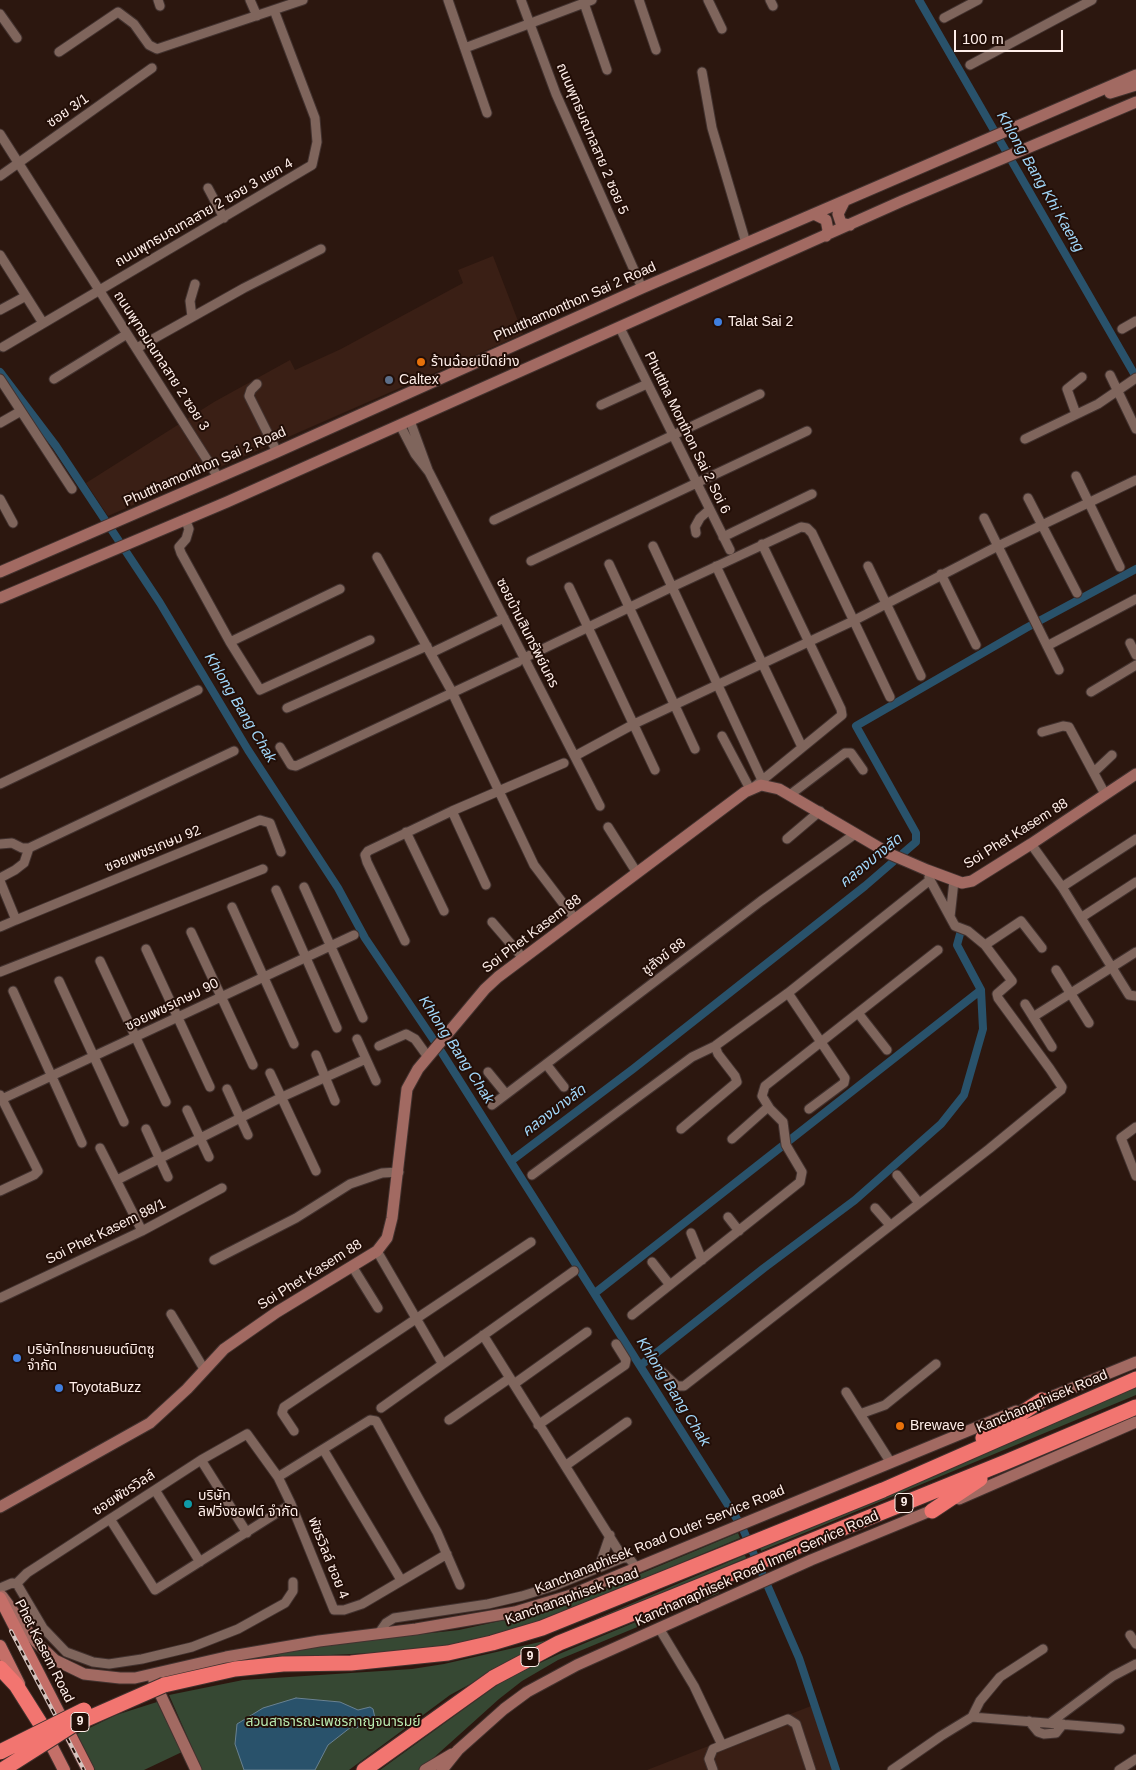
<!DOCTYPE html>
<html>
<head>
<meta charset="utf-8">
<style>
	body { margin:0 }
	#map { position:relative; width:1136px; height:1770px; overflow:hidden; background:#2c170f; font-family:Helvetica,sans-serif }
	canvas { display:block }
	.scale { position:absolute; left:954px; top:30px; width:109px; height:22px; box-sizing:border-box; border:2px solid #ffefea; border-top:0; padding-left:6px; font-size:15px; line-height:18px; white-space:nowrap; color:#ffefea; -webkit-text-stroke:4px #220e07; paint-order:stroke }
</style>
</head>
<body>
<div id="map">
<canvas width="1136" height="1770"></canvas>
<div class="scale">100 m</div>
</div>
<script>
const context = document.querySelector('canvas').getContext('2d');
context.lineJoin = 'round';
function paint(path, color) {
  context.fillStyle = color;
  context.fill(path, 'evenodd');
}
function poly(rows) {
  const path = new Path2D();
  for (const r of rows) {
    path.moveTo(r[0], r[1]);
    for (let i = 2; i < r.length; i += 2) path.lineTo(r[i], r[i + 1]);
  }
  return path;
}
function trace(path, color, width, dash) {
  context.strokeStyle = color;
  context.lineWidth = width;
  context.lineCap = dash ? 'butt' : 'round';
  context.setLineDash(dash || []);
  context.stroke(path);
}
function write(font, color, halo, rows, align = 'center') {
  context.font = font + ' Helvetica,"Noto Sans Thai",sans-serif';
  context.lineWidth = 4;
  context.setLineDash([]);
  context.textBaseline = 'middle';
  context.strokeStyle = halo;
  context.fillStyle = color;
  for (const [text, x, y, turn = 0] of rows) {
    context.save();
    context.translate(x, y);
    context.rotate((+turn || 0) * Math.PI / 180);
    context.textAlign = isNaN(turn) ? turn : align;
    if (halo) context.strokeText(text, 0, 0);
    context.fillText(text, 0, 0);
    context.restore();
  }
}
const built = poly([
	[493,256,523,334,108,516,86,483,214,402,290,360,295,370,341,349,463,283,458,270],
	[811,1706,833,1770,647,1770]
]);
const green = poly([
	[1136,1386,1136,1395,761,1551,760,1547],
	[738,1533,740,1538,553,1617,505,1633,431,1650,291,1657,231,1664,229,1659,366,1640,459,1630,559,1608],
	[745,1555,746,1558,579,1629,579,1626],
	[717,1588,719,1593,558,1660,522,1681,499,1699,420,1770,380,1770,504,1680,559,1654],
	[553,1639,450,1695,349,1770,202,1770,169,1695,243,1680,412,1669,444,1664],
	[157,1702,182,1752,144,1770,95,1770,77,1734,116,1715]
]);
const water = poly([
	[296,1698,340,1702,358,1710,370,1707,373,1709,375,1718,362,1723,357,1728,351,1727,328,1745,315,1770,244,1770,235,1744,237,1724,263,1708,296,1698]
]);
const canal = poly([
	[919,0,1136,377],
	[0,372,56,446,160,603,248,750,338,888,365,938,437,1045,742,1527,799,1658,836,1770],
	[511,1161,633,1069,865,886,916,842,916,833,856,726,1026,628,1136,569],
	[595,1293,981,990,957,945,960,934],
	[641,1365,764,1268,855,1200,941,1124,964,1095,983,1029,981,990]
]);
const street = poly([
	[158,0,160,6],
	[250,0,257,16],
	[448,0,487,113],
	[521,0,556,94,642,288],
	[639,0,656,50],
	[708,0,722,29],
	[770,0,773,6],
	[584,3,607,70],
	[0,14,17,38],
	[944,18,978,0],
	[465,48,592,0],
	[59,52,118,12,134,24,149,45,157,49,303,0],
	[970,65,1092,0],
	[702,72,712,128,746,243],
	[0,134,218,477],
	[0,176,152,68],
	[208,188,224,218],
	[0,255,43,323],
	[0,310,26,296],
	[192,317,190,301,195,284],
	[620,328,730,550],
	[1122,329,1136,321],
	[3,347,312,165,317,142,315,118,274,10],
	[137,348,244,288,321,249],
	[1110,375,1136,429],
	[0,379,72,489],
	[54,379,127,334],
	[257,384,251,390,249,396,277,452],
	[601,405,647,384],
	[1076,414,1067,389,1082,377],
	[410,421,428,470],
	[0,423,21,411],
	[400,425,415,454,429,472,600,806],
	[1025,439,1098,404,1136,378],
	[1076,476,1120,567],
	[1028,498,1077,593],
	[0,499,13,523],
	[984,518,1059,670],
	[185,519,189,529,186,539,179,547,181,553,230,642,260,690,370,640],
	[494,520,760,394],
	[696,533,695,527,700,518,709,510],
	[723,537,812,494],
	[653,546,762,780],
	[377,557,451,690,534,865,575,919],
	[531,561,807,431],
	[609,564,695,749],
	[716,566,802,747],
	[868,566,921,676],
	[941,574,976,645],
	[569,587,655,770],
	[230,642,340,589],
	[1130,643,1136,655],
	[1047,646,1136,599],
	[431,653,504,618],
	[524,658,672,587,801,527,807,528,812,533,890,697],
	[1091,692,1136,665],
	[287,708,427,646],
	[1042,732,1063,726,1069,727,1105,794],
	[722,736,750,789],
	[280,747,291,765,296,766,518,662],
	[575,756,634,724,853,621,998,546,1136,480],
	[1094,772,1112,755],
	[0,784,198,690],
	[754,787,842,715,841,709,762,544],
	[791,794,845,753,851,753,863,770],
	[452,811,486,885],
	[608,827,637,873],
	[406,832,444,911],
	[787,839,820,811],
	[0,844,12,843,22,848,29,848,234,751],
	[1031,844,1062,887,1129,995,1136,996],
	[0,878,15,870,24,863,29,848],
	[0,881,16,920,260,820,270,823,281,852],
	[304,887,363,1018],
	[1062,887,1136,839],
	[276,890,337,1028],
	[232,907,294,1044],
	[950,917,954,881],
	[1082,917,1136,882],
	[492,922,523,958],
	[0,927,16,920],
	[191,932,253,1065],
	[405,941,367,862,365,855,368,851,452,811,564,763],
	[985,945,1021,921,1042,948],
	[146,949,210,1087],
	[100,961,166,1102],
	[1056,970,1089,1023],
	[0,972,263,869],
	[59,981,124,1122],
	[13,991,82,1143],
	[788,993,845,1078,844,1083,809,1109],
	[1025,1004,1052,1047],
	[858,1013,887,1050],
	[1033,1017,1136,952],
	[357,1039,376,1081],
	[379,1046,406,1034,415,1039,428,1057],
	[316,1055,335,1101],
	[546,1064,564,1087],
	[488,1072,506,1094],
	[270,1073,316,1171],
	[227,1089,248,1135],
	[2,1099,354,935],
	[492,1105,761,901,855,834],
	[187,1110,209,1157],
	[1136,1127,1121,1138,1136,1176],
	[146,1129,168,1177],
	[681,1129,737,1082,735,1076,718,1054,715,1046],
	[732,1139,768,1107],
	[100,1148,142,1231],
	[532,1175,692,1057,715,1046,788,993,930,880,929,877],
	[897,1175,919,1203],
	[117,1180,282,1097,366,1059],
	[0,1191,34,1175,38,1171,0,1095],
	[875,1208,890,1225],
	[728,1217,739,1231],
	[691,1233,702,1260],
	[377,1251,442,1363],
	[214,1260,296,1218,350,1184,382,1173,399,1172],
	[652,1262,670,1285],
	[352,1266,378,1308],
	[0,1298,142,1231,222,1188],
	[171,1314,204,1369],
	[632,1315,800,1182,802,1172,786,1145,783,1122,770,1109,762,1096,765,1086,938,950],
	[483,1335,623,1558],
	[659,1369,677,1386,684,1386,989,1149,1061,1090,1062,1087,1050,1069,998,998,997,994,1012,981,985,945,968,931,955,926,930,880],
	[514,1384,587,1332],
	[846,1392,891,1463],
	[381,1408,574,1271],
	[860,1414,885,1405,936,1364],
	[449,1420,510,1378],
	[538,1425,625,1365,626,1360,616,1344],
	[294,1431,282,1413,284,1407,531,1242],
	[323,1449,401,1580],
	[201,1460,247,1533],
	[565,1466,627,1422],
	[278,1477,370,1420,376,1421,437,1532,460,1585],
	[155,1490,200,1562],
	[110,1519,155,1590,291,1504],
	[599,1567,610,1535],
	[16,1584,27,1573,110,1519,201,1460,247,1434,278,1477,291,1504,334,1610,344,1610,362,1604,447,1554],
	[0,1588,12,1583,17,1584,43,1628,66,1652,93,1662,109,1664,142,1659,192,1647,238,1629,285,1603,293,1591,293,1582],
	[659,1628,694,1686,722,1745],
	[379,1633,386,1623,394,1618,488,1604,522,1596,554,1586,623,1558,629,1558,636,1567],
	[1130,1635,1136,1644],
	[972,1717,980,1701,1000,1677,1043,1649],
	[1029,1721,1038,1732,1044,1734,1056,1733,1063,1724],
	[1050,1723,1113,1676,1136,1664],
	[713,1770,709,1759,713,1749,788,1719,796,1724,811,1770],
	[892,1770,941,1736,972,1717,1120,1729],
	[1119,1770,1136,1759]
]);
const secondary = poly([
	[1110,93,1136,85],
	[844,202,838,214,841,223,850,225],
	[814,214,826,220,828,230,826,236],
	[0,572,277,452,642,288,1136,75],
	[0,598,227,502,902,201,1136,102],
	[1036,1403,1136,1362],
	[959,1499,1136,1422],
	[0,1507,150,1423,187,1389,224,1349,277,1312,377,1251,387,1238,392,1218,407,1089,418,1069,485,989,498,977,745,792,761,785,779,789,890,854,927,870,962,883,972,881,1031,844,1136,774],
	[2,1596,36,1642,55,1660,84,1674,120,1678,135,1678,226,1657,319,1641,416,1629,515,1612,568,1596,1016,1411],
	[154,1681,196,1770],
	[425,1770,452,1754],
	[442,1770,458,1750,504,1709,527,1692,577,1665,811,1560,940,1507]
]);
const primary = poly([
	[0,1598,88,1770],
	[0,1646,19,1684],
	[45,1733,64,1770]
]);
const highway = poly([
	[983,1438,1042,1400],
	[932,1511,980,1479],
	[0,1668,16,1685,40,1723],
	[164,1685,235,1669,283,1664,351,1663,448,1653,492,1643,542,1628,883,1490,1136,1379],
	[364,1770,493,1678,559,1643,1006,1462,1136,1407]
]);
const rail = poly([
	[11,1631,84,1770]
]);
const highwayBridge = poly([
	[0,1752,84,1710],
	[2,1770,73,1725,164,1685]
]);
const markers = [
	[718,322,5,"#3f7fe0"],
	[421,362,5,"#e8710a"],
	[389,380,5,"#5c6f8a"],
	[17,1358,5,"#3f7fe0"],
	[59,1388,5,"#3f7fe0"],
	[900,1426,5,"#e8710a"],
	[188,1504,5,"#0f9aa8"]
];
const shields = [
	[904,1503,18],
	[530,1657,18],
	[80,1722,18]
];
const shieldNames = [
	["9",904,1503],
	["9",530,1657],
	["9",80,1722]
];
const streetNames = [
	["ซอย 3/1",68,111,-35],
	["ถนนพุทธมณฑลสาย 2 ซอย 5",592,139,67],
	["ถนนพุทธมณฑลสาย 2 ซอย 3 แยก 4",204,213,-30],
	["Phutthamonthon Sai 2 Road",575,302,-24],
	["ถนนพุทธมณฑลสาย 2 ซอย 3",161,361,57],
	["Phuttha Monthon Sai 2 Soi 6",687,433,64],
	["Phutthamonthon Sai 2 Road",205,467,-24],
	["ซอยบ้านสินทรัพย์นคร",527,633,63],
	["Soi Phet Kasem 88",1016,834,-32],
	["ซอยเพชรเกษม 92",153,849,-22],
	["Soi Phet Kasem 88",532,934,-37],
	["ชูสังข์ 88",664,957,-37],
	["ซอยเพชรเกษม 90",172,1005,-26],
	["Soi Phet Kasem 88/1",106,1232,-26],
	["Soi Phet Kasem 88",310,1275,-32],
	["Kanchanaphisek Road",1042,1402,-23],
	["ซอยพัชรวิลล์",124,1493,-33],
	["Kanchanaphisek Road Outer Service Road",660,1540,-22],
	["พัชรวิลล์ ซอย 4",328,1558,68],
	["Kanchanaphisek Road Inner Service Road",757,1569,-24],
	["Kanchanaphisek Road",572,1597,-20],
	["Phet Kasem Road",44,1651,63]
];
const poiNames = [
	["Talat Sai 2",728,322],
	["ร้านฉ๋อยเป็ดย่าง",431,362],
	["Caltex",399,380],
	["บริษัทไทยยานยนต์มิตซู",27,1350],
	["จำกัด",27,1366],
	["ToyotaBuzz",69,1388],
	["Brewave",910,1426],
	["บริษัท",198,1496],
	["ลิฟวิ่งซอฟต์ จำกัด",198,1512]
];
const parkNames = [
	["สวนสาธารณะเพชรกาญจนารมย์",333,1722]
];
const waterNames = [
	["Khlong Bang Khi Kaeng",1040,182,60],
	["Khlong Bang Chak",240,708,59],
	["คลองบางลัด",871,861,-39],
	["Khlong Bang Chak",456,1050,57],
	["คลองบางลัด",554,1111,-37],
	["Khlong Bang Chak",673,1392,58]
];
paint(built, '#3a1f15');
paint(green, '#364833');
paint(water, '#29526b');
trace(water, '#698191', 1);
trace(canal, '#29526b', 8);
trace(street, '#42322f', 11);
trace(secondary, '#42322f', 13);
trace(primary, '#42322f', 14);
trace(highway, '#42322f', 17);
trace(street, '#7f655c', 9);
trace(secondary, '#a26a62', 11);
trace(primary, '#c46f68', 12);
trace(highway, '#f27570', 15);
trace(rail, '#d4c3be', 4);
trace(rail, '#220e07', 2, [5.5]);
trace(highwayBridge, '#42322f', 17, []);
trace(highwayBridge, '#f27570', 15);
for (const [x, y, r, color] of markers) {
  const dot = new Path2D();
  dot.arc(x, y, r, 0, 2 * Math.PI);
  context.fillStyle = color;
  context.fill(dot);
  trace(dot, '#220e07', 2);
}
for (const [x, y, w] of shields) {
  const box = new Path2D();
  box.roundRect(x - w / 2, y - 9.5, w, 19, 4);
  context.fillStyle = '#220e07';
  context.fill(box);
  trace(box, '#ffefea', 1);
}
write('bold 12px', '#ffefea', null, shieldNames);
write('14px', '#ffefea', '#220e07', streetNames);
write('14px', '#ffefea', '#220e07', poiNames, 'left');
write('14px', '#b8e9af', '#220e07', parkNames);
write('italic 15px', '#a2d8fb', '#220e07', waterNames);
</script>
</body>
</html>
